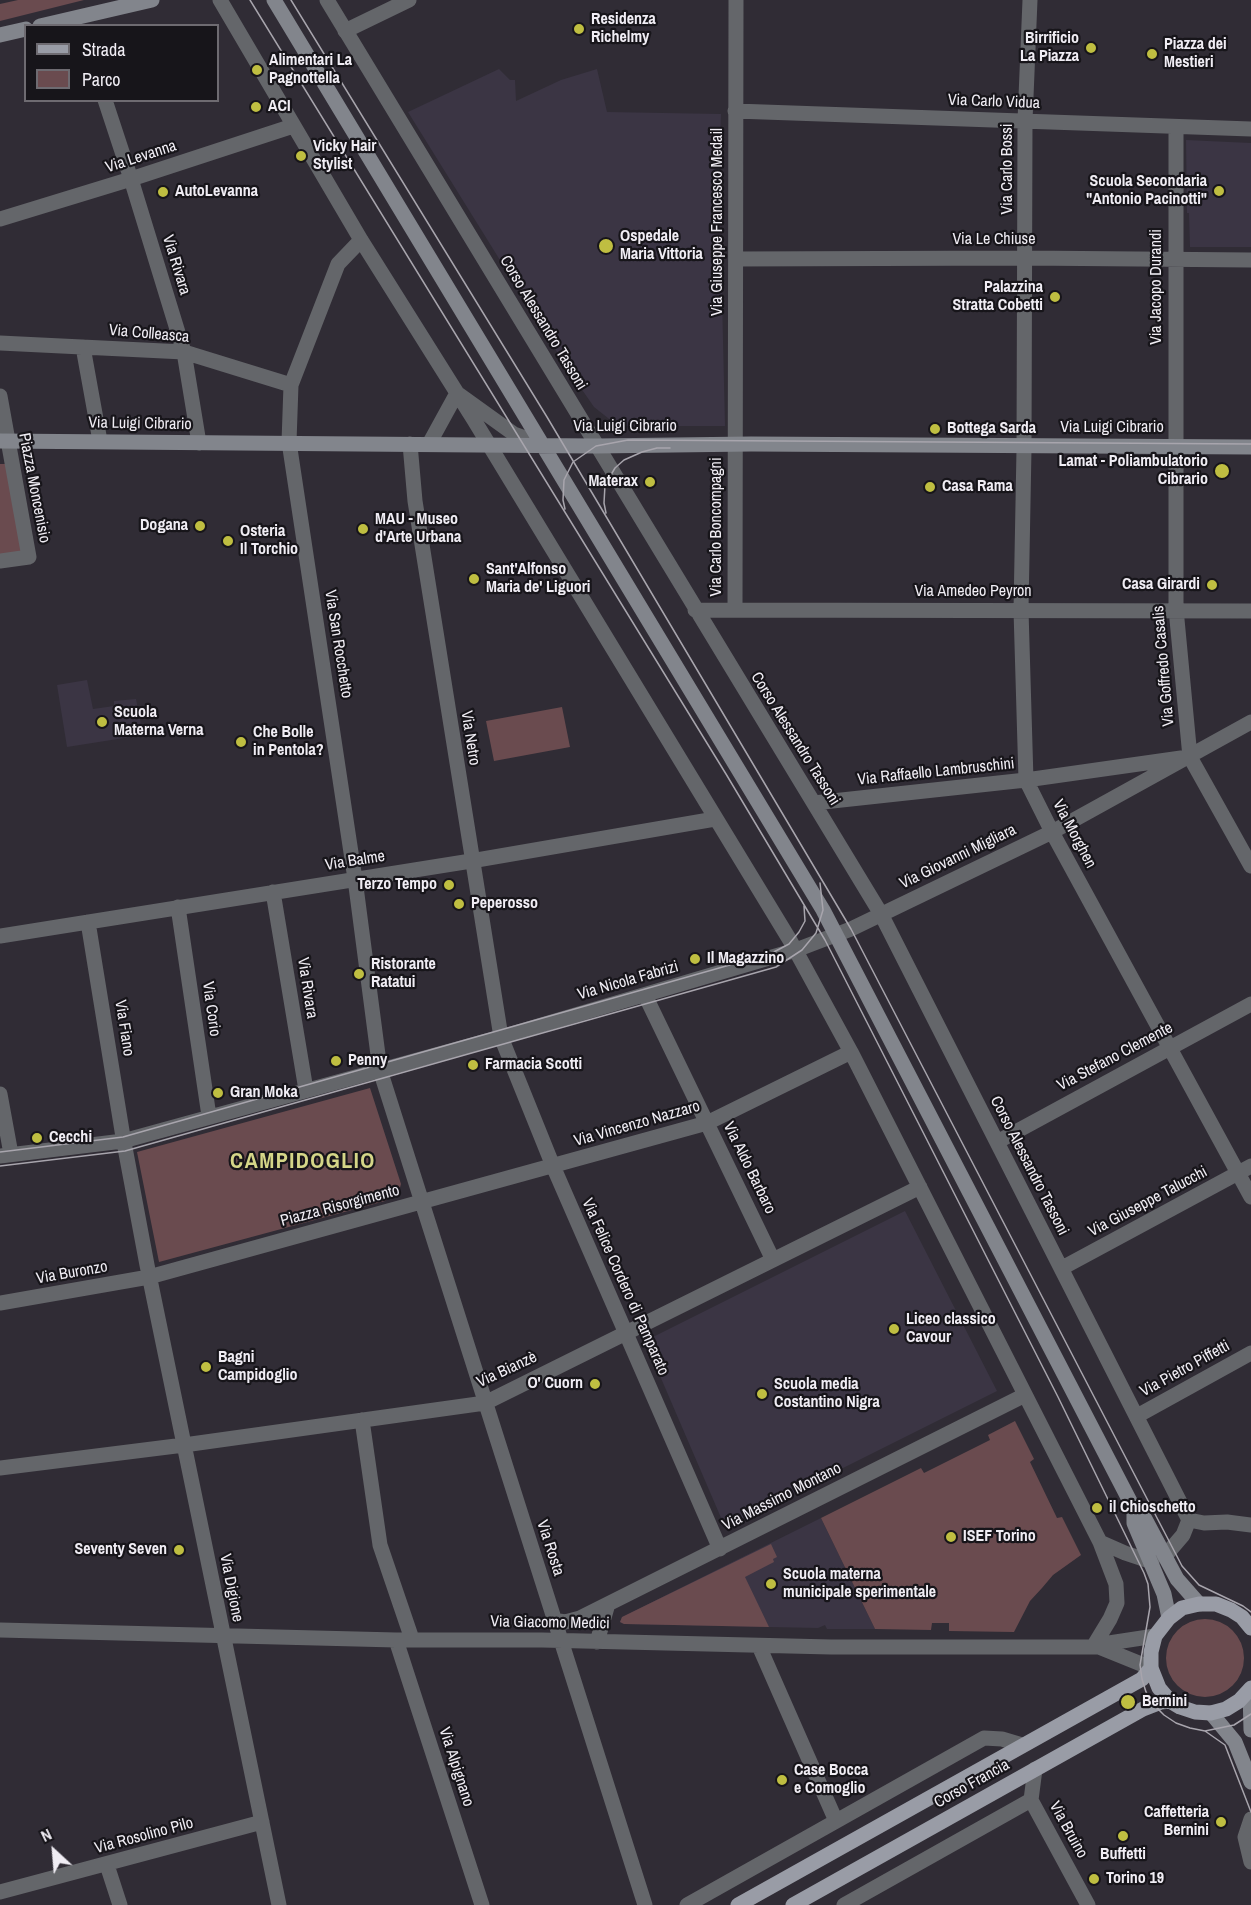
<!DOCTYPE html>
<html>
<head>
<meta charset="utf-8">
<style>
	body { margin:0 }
	#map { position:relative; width:1251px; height:1905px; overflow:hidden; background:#302c35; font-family:"Archivo Narrow",sans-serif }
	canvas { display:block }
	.legend { position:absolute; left:24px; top:24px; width:195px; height:78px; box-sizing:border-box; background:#17151a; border:2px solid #6e6b71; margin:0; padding:8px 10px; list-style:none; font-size:18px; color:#f0edf4 }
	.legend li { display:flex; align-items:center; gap:12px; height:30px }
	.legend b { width:30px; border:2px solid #6e6b71 }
	.north { position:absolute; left:24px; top:1821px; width:60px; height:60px; -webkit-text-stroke:4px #17151a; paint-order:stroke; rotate:334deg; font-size:16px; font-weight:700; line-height:24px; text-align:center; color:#f0edf4 }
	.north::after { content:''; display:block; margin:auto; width:21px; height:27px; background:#f0edf4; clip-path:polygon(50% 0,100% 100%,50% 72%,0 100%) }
</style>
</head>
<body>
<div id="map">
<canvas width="1251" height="1905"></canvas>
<ul class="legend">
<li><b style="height:8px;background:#999ca6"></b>Strada</li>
<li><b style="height:16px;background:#6a4b4f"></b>Parco</li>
</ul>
<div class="north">N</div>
</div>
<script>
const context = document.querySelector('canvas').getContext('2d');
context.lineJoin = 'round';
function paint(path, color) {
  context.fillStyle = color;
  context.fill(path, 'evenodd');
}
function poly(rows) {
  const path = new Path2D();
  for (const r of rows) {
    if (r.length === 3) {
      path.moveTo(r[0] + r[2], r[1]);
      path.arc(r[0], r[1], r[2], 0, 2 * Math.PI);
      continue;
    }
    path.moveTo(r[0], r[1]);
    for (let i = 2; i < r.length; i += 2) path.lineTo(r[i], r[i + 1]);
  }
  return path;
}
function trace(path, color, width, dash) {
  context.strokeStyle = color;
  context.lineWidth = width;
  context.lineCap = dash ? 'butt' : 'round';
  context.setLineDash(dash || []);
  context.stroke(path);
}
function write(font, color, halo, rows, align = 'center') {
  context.font = font + ' "Archivo Narrow",sans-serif';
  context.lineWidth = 4.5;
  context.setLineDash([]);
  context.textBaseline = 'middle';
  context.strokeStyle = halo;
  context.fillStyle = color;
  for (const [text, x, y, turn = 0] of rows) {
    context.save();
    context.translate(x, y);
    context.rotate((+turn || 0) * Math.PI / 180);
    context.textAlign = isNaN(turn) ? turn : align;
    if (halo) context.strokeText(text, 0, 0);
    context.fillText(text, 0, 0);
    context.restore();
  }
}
const built = poly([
	[499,69,510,80,515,80,516,101,561,80,597,69,607,112,721,114,719,168,725,426,618,426,594,407,567,368,408,112],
	[1186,140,1251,143,1251,247,1190,247,1189,213,1187,213],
	[87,680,93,709,114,706,114,701,136,699,143,735,67,747,57,685],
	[905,1211,997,1391,725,1527,645,1341],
	[821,1518,875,1629,827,1629,825,1625,818,1628,624,1624,620,1622,622,1617]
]);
const green = poly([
	[18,0,84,0,0,21,0,4],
	[0,464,6,464,22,552,0,555],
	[562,707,570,747,494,761,486,721],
	[370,1088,401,1184,399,1191,385,1201,159,1262,137,1152],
	[1015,1421,1034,1459,1030,1462,1057,1518,1062,1517,1081,1555,1053,1575,1042,1588,1030,1601,1014,1632,949,1631,949,1623,932,1623,931,1630,875,1629,821,1518,921,1468,924,1473,990,1440,988,1435],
	[771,1544,777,1557,773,1559,774,1562,745,1577,769,1627,624,1624,620,1622,622,1617],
	[1205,1658,39]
]);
const street = poly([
	[220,0,361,240,474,420,791,942,851,1052,1100,1542,1116,1584,1117,1603,1110,1619,1093,1647],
	[327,0,881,914,1189,1520],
	[1030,0,1025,121,1024,449,1021,610,1026,780,1052,832,1251,1197],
	[345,31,409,0],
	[105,100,131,179,184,352,199,443],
	[735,111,1251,129],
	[1176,127,1176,609,1190,757,1251,866],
	[0,219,131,179,293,126],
	[361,240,338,264,291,385,289,442,355,879,380,1070,645,1905],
	[736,259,1025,258,1251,260],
	[0,343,184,352,291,385],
	[83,347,100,441],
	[0,396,29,557,0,561],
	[410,444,415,501,501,1037,553,1166,720,1549],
	[429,444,457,393,514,434,542,444],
	[695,610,1251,611],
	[735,610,736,0],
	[814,803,1026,780,1181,758],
	[273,892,306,1090],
	[178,907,209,1116],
	[88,922,123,1137,147,1265,279,1905],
	[0,936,471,861,715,819],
	[645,995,773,1260],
	[0,1094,11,1154],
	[997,1142,1251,1004],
	[0,1156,123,1141,501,1037,796,950,851,929,1052,832,1251,722],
	[1062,1268,1251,1166],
	[0,1303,149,1277,707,1123,851,1052],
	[1137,1416,1251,1353],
	[362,1420,380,1545,412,1639],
	[0,1468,184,1445,485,1403,920,1187],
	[1189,1520,1204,1523,1227,1522,1251,1525],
	[1100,1542,1125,1553,1152,1562],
	[1165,1556,1183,1535,1189,1520],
	[553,1620,565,1622,580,1618,1025,1395],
	[0,1630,396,1640,542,1640,831,1647,1099,1647,1109,1643,1155,1636],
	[396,1640,482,1905],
	[597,1642,608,1604],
	[759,1646,836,1821],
	[1099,1647,1151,1668],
	[1035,1769,1031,1800,1088,1905],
	[1251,1819,1245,1837,1251,1862],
	[107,1865,120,1905],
	[0,1892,262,1822],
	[687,1905,984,1738,1002,1739,1022,1745],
	[844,1905,1031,1800]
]);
const secondary = poly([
	[274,0,823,910,1134,1509,1144,1517,1177,1579,1199,1604],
	[40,26,152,0],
	[0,35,26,29],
	[0,441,596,446,751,444,1251,447],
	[1134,1509,1134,1523,1164,1594,1169,1618],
	[1250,1690,1251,1730],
	[1211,1713,1235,1742,1251,1782]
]);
const primary = poly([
	[1251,1628,1242,1617,1231,1610,1216,1604,1199,1604,1182,1608,1169,1618,1155,1636,1151,1652,1151,1668,1159,1688,1170,1701,1180,1707,1195,1712,1211,1713,1226,1709,1239,1701,1251,1688],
	[738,1905,1142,1679,1151,1668],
	[793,1905,1143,1709,1161,1702,1170,1701]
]);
const tram = poly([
	[250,0,726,774,825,940,1058,1397,1144,1573,1148,1584,1150,1607,1140,1665,1142,1679,1146,1692,1153,1704,1164,1715,1176,1723,1190,1728,1205,1731,1225,1745,1251,1812],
	[291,0,547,417,851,929,1182,1566,1199,1585,1243,1606,1251,1612],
	[565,509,563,500,564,480,573,462,596,446,628,440,1251,444],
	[606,513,604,503,605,485,615,468,624,460,642,452,657,448,670,448],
	[0,1152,123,1137,772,953,789,944,799,932,805,921,804,906],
	[0,1166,125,1151,776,967,802,950,816,933,823,910,820,883],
	[1205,1731,1234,1725,1251,1714]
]);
const markers = [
	[579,29,6,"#bfbe41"],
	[1091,48,6,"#bfbe41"],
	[1152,54,6,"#bfbe41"],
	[257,70,6,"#bfbe41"],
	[256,107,6,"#bfbe41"],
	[301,156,6,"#bfbe41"],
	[1219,191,6,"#bfbe41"],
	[163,192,6,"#bfbe41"],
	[606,246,8,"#bfbe41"],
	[1055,297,6,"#bfbe41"],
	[935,429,6,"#bfbe41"],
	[1222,471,8,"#bfbe41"],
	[650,482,6,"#bfbe41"],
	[930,487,6,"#bfbe41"],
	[200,526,6,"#bfbe41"],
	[363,529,6,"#bfbe41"],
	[228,541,6,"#bfbe41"],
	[474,579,6,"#bfbe41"],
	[1212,585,6,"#bfbe41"],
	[102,722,6,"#bfbe41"],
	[241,742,6,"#bfbe41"],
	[449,885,6,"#bfbe41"],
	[459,904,6,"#bfbe41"],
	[695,959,6,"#bfbe41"],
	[359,974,6,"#bfbe41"],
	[336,1061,6,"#bfbe41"],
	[473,1065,6,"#bfbe41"],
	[218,1093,6,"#bfbe41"],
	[37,1138,6,"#bfbe41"],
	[894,1329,6,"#bfbe41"],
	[206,1367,6,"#bfbe41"],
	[595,1384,6,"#bfbe41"],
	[762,1394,6,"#bfbe41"],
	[1097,1508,6,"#bfbe41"],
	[951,1537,6,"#bfbe41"],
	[179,1550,6,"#bfbe41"],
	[771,1584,6,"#bfbe41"],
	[1128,1702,8,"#bfbe41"],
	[782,1780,6,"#bfbe41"],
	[1221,1822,6,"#bfbe41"],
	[1123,1836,6,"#bfbe41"],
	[1094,1879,6,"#bfbe41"]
];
const poiNames = [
	["Residenza",591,20],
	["Richelmy",591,38],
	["Birrificio",1079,39,"right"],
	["La Piazza",1079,57,"right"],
	["Piazza dei",1164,45],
	["Mestieri",1164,63],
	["Alimentari La",269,61],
	["Pagnottella",269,79],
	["ACI",268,107],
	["Vicky Hair",313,147],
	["Stylist",313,165],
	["Scuola Secondaria",1207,182,"right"],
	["\"Antonio Pacinotti\"",1207,200,"right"],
	["AutoLevanna",175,192],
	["Ospedale",620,237],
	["Maria Vittoria",620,255],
	["Palazzina",1043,288,"right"],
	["Stratta Cobetti",1043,306,"right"],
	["Bottega Sarda",947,429],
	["Lamat - Poliambulatorio",1208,462,"right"],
	["Cibrario",1208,480,"right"],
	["Materax",638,482,"right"],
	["Casa Rama",942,487],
	["MAU - Museo",375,520],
	["d'Arte Urbana",375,538],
	["Dogana",188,526,"right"],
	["Osteria",240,532],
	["Il Torchio",240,550],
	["Sant'Alfonso",486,570],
	["Maria de' Liguori",486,588],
	["Casa Girardi",1200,585,"right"],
	["Scuola",114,713],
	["Materna Verna",114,731],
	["Che Bolle",253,733],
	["in Pentola?",253,751],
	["Terzo Tempo",437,885,"right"],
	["Peperosso",471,904],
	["Il Magazzino",707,959],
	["Ristorante",371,965],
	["Ratatui",371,983],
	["Penny",348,1061],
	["Farmacia Scotti",485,1065],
	["Gran Moka",230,1093],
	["Cecchi",49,1138],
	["Liceo classico",906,1320],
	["Cavour",906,1338],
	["Bagni",218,1358],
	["Campidoglio",218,1376],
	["O' Cuorn",583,1384,"right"],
	["Scuola media",774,1385],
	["Costantino Nigra",774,1403],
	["il Chioschetto",1109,1508],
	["ISEF Torino",963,1537],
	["Seventy Seven",167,1550,"right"],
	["Scuola materna",783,1575],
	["municipale sperimentale",783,1593],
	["Bernini",1142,1702],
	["Case Bocca",794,1771],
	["e Comoglio",794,1789],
	["Caffetteria",1209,1813,"right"],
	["Bernini",1209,1831,"right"],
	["Buffetti",1123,1855,"center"],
	["Torino 19",1106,1879]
];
const streetNames = [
	["Via Carlo Vidua",994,102,2],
	["Via Levanna",141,157,-18],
	["Via Carlo Bossi",1008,169,-90],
	["Via Giuseppe Francesco Medail",718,222,-90],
	["Via Le Chiuse",994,240],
	["Via Rivara",176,265,73],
	["Via Jacopo Durandi",1157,287,-90],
	["Corso Alessandro Tassoni",543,323,59],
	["Via Colleasca",149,334,5],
	["Via Luigi Cibrario",140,424,1],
	["Via Luigi Cibrario",625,427],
	["Via Luigi Cibrario",1112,428],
	["Piazza Moncenisio",34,488,79],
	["Via Carlo Boncompagni",717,527,-90],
	["Via Amedeo Peyron",973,592],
	["Via San Rocchetto",338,644,81],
	["Via Goffredo Casalis",1164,666,-95],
	["Via Netro",470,738,81],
	["Corso Alessandro Tassoni",795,739,58],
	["Via Raffaello Lambruschini",936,772,-6],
	["Via Morghen",1074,834,62],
	["Via Giovanni Migliara",958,857,-26],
	["Via Balme",355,861,-9],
	["Via Nicola Fabrizi",628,981,-16],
	["Via Rivara",307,988,81],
	["Via Corio",211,1009,82],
	["Via Fiano",124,1028,81],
	["Via Stefano Clemente",1115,1057,-28],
	["Via Vincenzo Nazzaro",637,1124,-16],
	["Corso Alessandro Tassoni",1029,1166,63],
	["Via Aldo Barbaro",749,1168,64],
	["Via Giuseppe Talucchi",1148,1202,-28],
	["Piazza Risorgimento",340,1206,-15],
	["Via Buronzo",72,1273,-10],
	["Via Felice Cordero di Pamparato",625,1287,66],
	["Via Pietro Piffetti",1185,1369,-29],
	["Via Bianzè",507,1370,-25],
	["Via Massimo Montano",782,1497,-27],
	["Via Rosta",550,1548,72],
	["Via Digione",231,1588,79],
	["Via Giacomo Medici",550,1623,1],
	["Via Alpignano",456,1767,72],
	["Corso Francia",972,1784,-29],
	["Via Bruino",1068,1830,61],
	["Via Rosolino Pilo",144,1836,-15]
];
const districtNames = [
	["CAMPIDOGLIO",303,1162]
];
paint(built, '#3b3544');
paint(green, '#6a4b4f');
trace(street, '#64666a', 15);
trace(secondary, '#82858c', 15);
trace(primary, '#999ca6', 15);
trace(tram, '#a8a5ad', 1.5);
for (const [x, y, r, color] of markers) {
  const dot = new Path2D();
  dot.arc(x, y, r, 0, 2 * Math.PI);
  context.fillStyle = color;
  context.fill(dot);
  trace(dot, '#17151a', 2);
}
write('bold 16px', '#f0edf4', '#17151a', poiNames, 'left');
write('16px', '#f0edf4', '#17151a', streetNames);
context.letterSpacing = '1.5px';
write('bold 22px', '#d5d688', '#17151a', districtNames);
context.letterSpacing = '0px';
</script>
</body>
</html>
